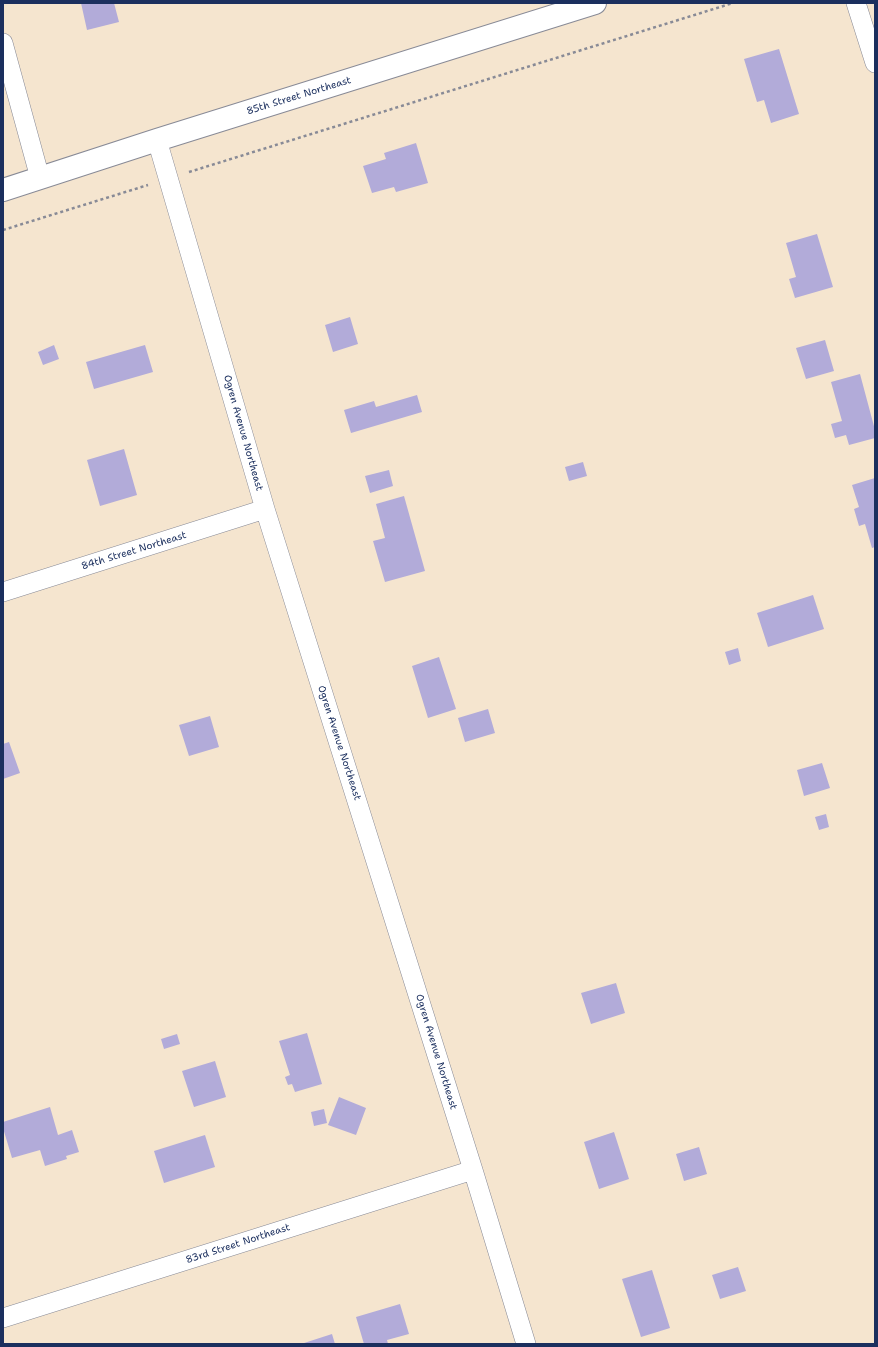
<!DOCTYPE html>
<html>
<head>
<meta charset="utf-8">
<style>
	body { margin:0 }
	#map { position:relative; width:878px; height:1347px; overflow:hidden; background:#f5e5cf; font-family:"Shantell Sans",sans-serif }
	canvas { display:block }
	.frame { position:absolute; inset:0; border:4px solid #1b2f5e; pointer-events:none }
</style>
</head>
<body>
<div id="map">
<canvas width="878" height="1347"></canvas>
<div class="frame"></div>
</div>
<script>
const context = document.querySelector('canvas').getContext('2d');
context.lineJoin = 'round';
function paint(path, color) {
  context.fillStyle = color;
  context.fill(path, 'evenodd');
}
function poly(rows) {
  const path = new Path2D();
  for (const r of rows) {
    path.moveTo(r[0], r[1]);
    for (let i = 2; i < r.length; i += 2) path.lineTo(r[i], r[i + 1]);
  }
  return path;
}
function trace(path, color, width, dash) {
  context.strokeStyle = color;
  context.lineWidth = width;
  context.lineCap = dash ? 'butt' : 'round';
  context.setLineDash(dash || []);
  context.stroke(path);
}
function write(font, color, halo, rows, align = 'center') {
  context.font = font + ' "Shantell Sans",sans-serif';
  context.lineWidth = 3.5;
  context.setLineDash([]);
  context.textBaseline = 'middle';
  context.strokeStyle = halo;
  context.fillStyle = color;
  for (const [text, x, y, turn = 0] of rows) {
    context.save();
    context.translate(x, y);
    context.rotate((+turn || 0) * Math.PI / 180);
    context.textAlign = isNaN(turn) ? turn : align;
    if (halo) context.strokeText(text, 0, 0);
    context.fillText(text, 0, 0);
    context.restore();
  }
}
const building = poly([
	[81,3,114,3,119,22,87,30],
	[779,49,799,114,771,123,764,100,757,102,744,59],
	[416,143,428,183,396,192,394,187,372,193,363,166,386,159,384,153],
	[817,234,833,287,795,298,789,279,796,277,786,243],
	[350,317,358,344,333,352,325,325],
	[825,340,834,371,806,379,796,348],
	[54,345,59,359,43,365,38,352],
	[145,345,153,372,94,389,86,362],
	[860,374,875,430,875,438,849,445,846,435,835,438,831,424,842,421,831,382],
	[417,395,422,412,351,433,344,410,374,401,376,407],
	[124,449,137,495,100,506,87,460],
	[583,462,587,476,569,481,565,467],
	[389,470,393,486,370,493,365,476],
	[875,478,875,547,872,548,865,524,859,526,854,509,859,507,852,485],
	[404,496,425,571,385,582,373,541,385,538,376,504],
	[813,595,824,629,768,647,757,613],
	[738,648,741,661,729,665,725,652],
	[439,657,456,709,428,718,412,666],
	[488,709,495,733,465,742,458,718],
	[210,716,219,747,189,756,179,725],
	[9,742,20,773,3,779,3,744],
	[822,763,830,788,804,796,797,770],
	[826,814,829,827,819,830,815,817],
	[616,983,625,1013,591,1024,581,993],
	[307,1033,322,1084,295,1092,292,1084,288,1085,285,1077,290,1075,279,1041],
	[177,1034,180,1044,164,1049,161,1039],
	[215,1061,226,1097,194,1107,182,1071],
	[339,1097,366,1108,356,1135,328,1125],
	[50,1107,58,1135,72,1130,79,1152,66,1156,67,1159,45,1166,40,1150,12,1158,3,1128,3,1122],
	[324,1109,327,1123,314,1126,311,1112],
	[614,1132,629,1179,599,1189,584,1142],
	[205,1135,215,1167,164,1183,154,1151],
	[699,1147,707,1174,684,1181,676,1154],
	[738,1267,746,1291,720,1299,712,1275],
	[652,1270,670,1328,641,1337,622,1279],
	[400,1304,409,1334,387,1340,388,1344,364,1344,356,1317],
	[332,1334,335,1344,301,1344]
]);
const path = poly([
	[189,172,733,3],
	[3,230,148,185]
]);
const minor = poly([
	[856,3,875,63],
	[3,43,40,178],
	[157,140,265,509,473,1170,526,1344],
	[3,592,265,509],
	[3,1318,473,1170]
]);
const tertiary = poly([
	[3,190,157,140,595,3]
]);
const streetNames = [
	["85th Street Northeast",299,96,-17],
	["Ogren Avenue Northeast",243,433,74],
	["84th Street Northeast",134,551,-17],
	["Ogren Avenue Northeast",339,743,72],
	["Ogren Avenue Northeast",436,1052,73],
	["83rd Street Northeast",238,1244,-18]
];
paint(building, '#b2abd9');
trace(minor, '#888a96', 20);
trace(tertiary, '#888a96', 24);
trace(path, '#888a96', 2.5, [3, 3]);
trace(minor, '#fff', 19);
trace(tertiary, '#fff', 22);
write('10px', '#1b2f5e', '#fff', streetNames);
</script>
</body>
</html>
